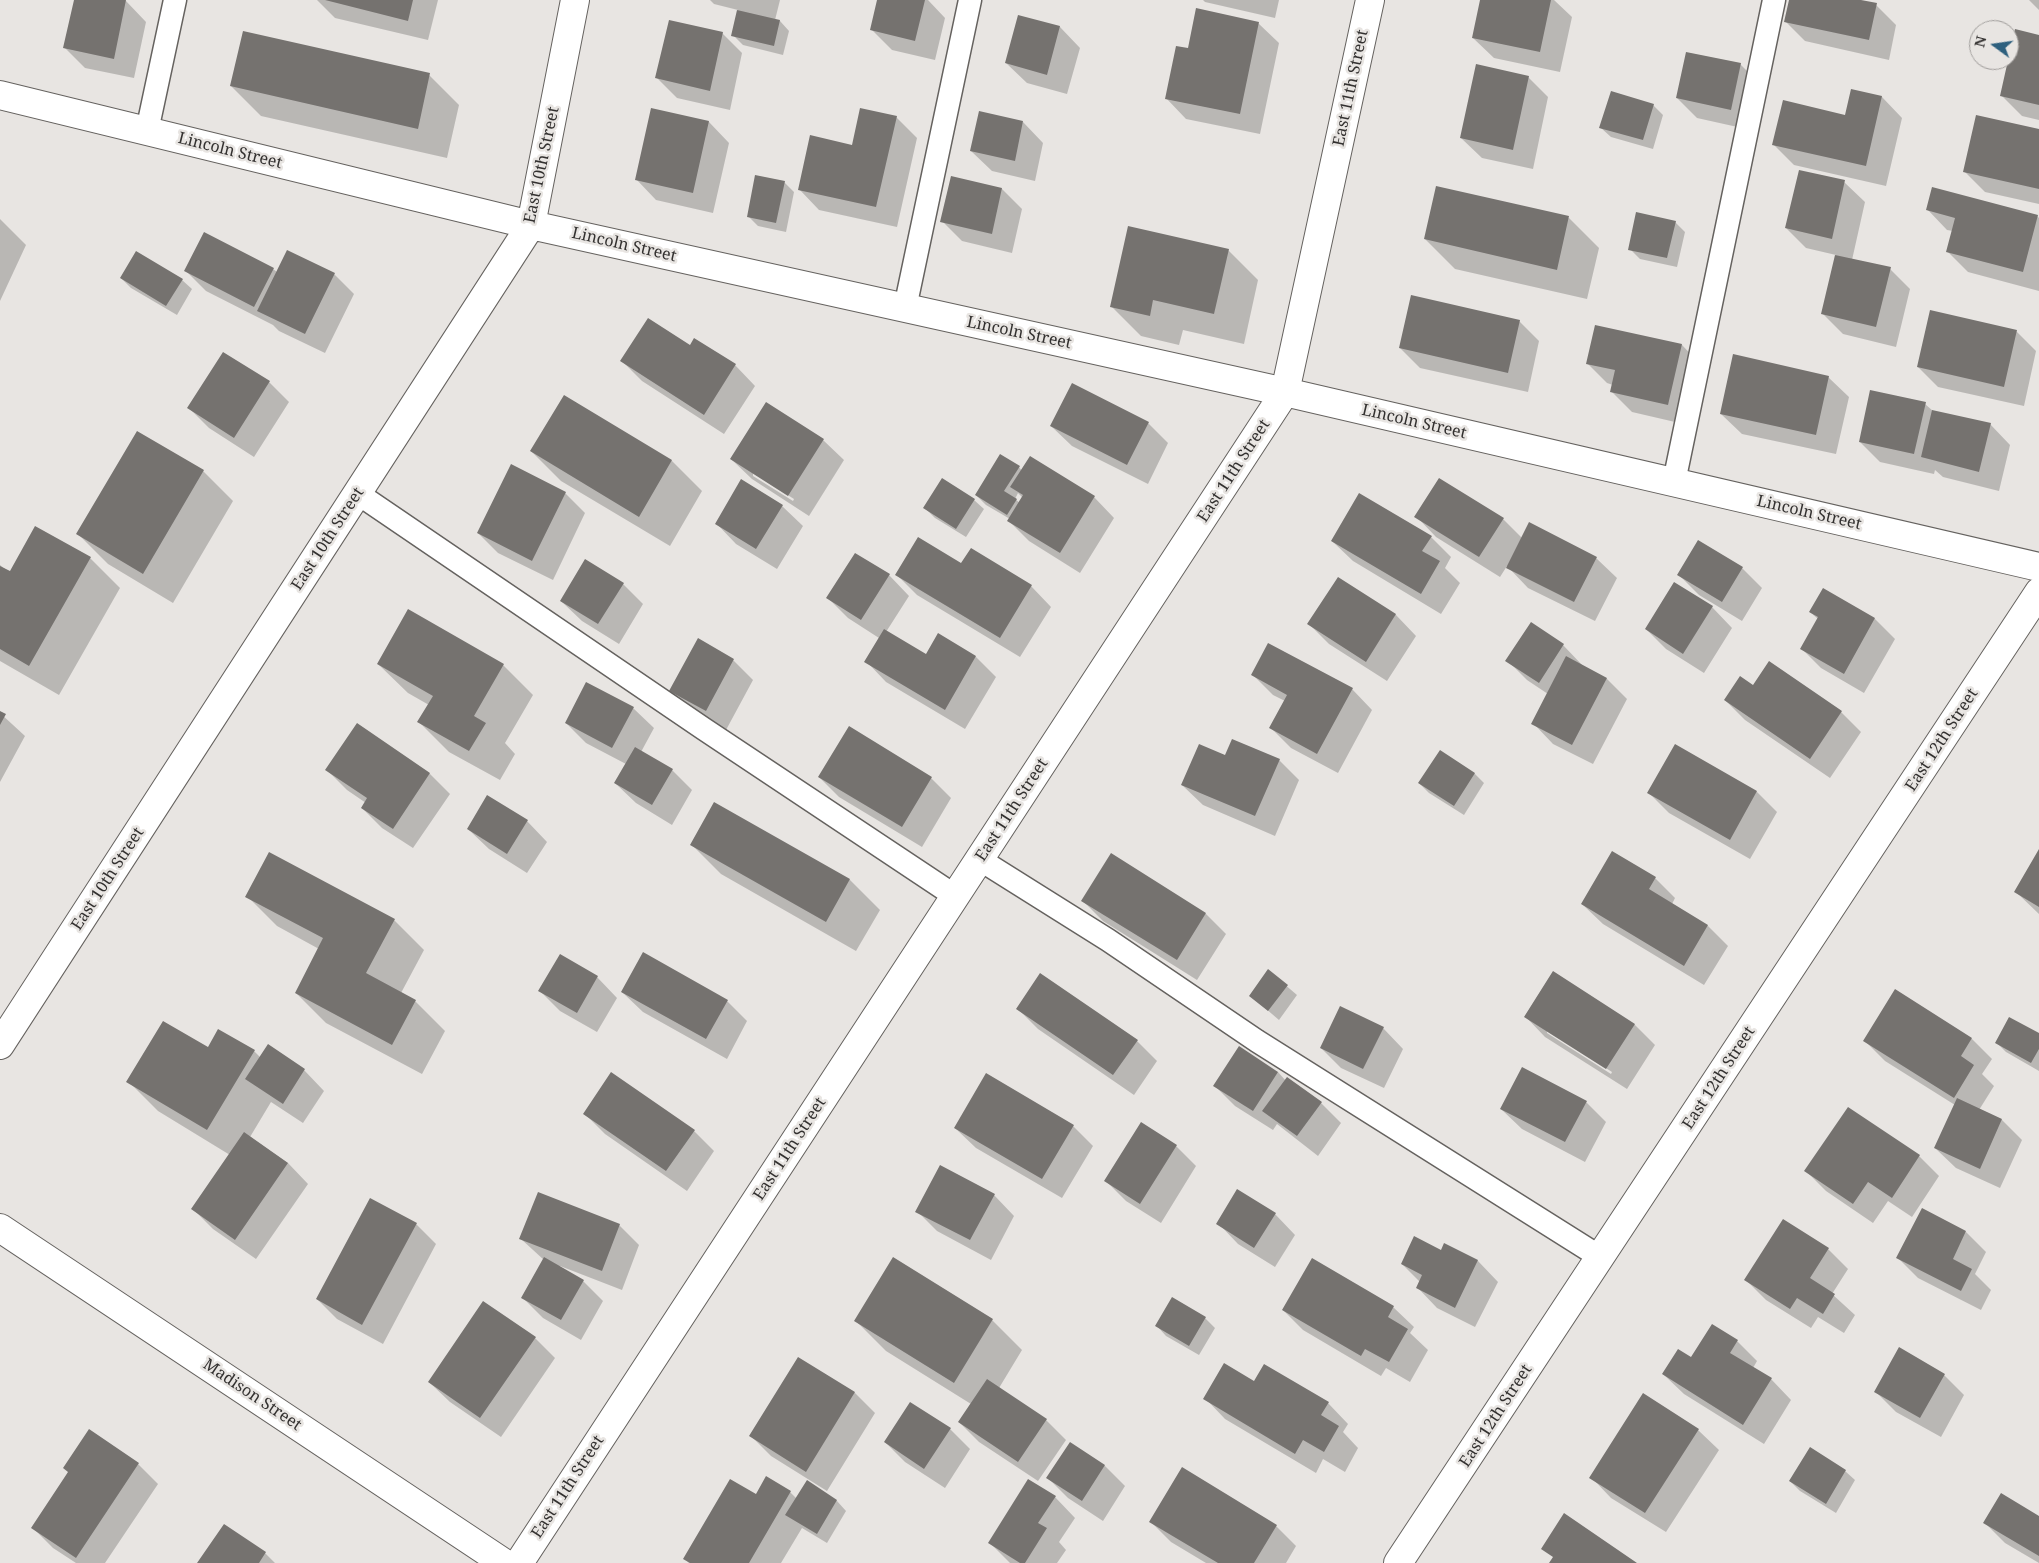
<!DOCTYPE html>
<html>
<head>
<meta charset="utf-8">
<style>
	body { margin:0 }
	#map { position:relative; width:2039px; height:1563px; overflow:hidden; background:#e8e5e2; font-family:"Noto Serif",serif }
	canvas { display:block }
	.north { position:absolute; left:1969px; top:20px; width:50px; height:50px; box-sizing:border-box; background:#e8e5e2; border:1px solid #a09d9b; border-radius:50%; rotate:284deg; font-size:14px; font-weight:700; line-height:20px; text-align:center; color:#333130 }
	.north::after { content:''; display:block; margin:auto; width:18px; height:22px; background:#2e607e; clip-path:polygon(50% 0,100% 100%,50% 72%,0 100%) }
</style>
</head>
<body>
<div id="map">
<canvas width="2039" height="1563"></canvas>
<div class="north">N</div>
</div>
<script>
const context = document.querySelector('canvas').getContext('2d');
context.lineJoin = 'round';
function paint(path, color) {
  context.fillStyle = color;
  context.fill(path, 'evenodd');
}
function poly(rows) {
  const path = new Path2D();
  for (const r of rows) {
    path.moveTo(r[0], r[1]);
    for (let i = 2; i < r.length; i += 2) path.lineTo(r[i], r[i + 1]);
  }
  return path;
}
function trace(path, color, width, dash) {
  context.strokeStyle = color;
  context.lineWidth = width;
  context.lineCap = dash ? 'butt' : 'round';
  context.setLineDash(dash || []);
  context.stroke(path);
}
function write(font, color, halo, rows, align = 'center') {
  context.font = font + ' "Noto Serif",serif';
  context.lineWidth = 5;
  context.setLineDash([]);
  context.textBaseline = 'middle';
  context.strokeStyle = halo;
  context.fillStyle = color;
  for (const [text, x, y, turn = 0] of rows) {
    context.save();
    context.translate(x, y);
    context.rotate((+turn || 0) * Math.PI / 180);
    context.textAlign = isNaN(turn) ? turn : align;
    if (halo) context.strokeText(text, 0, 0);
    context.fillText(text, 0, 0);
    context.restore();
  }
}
const shadow = poly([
	[75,0,126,1,146,22,134,78,85,68,65,48],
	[317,0,438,0,428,40,335,18],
	[710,0,780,0,775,20,780,21,789,31,783,55,743,45,733,35,738,10,714,4],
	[878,0,928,0,945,18,935,60,892,50,872,30],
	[1203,0,1279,0,1275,18,1205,2],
	[1481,0,1554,0,1572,17,1560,72,1494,58,1473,38],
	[1790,0,1856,0,1876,5,1896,25,1889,60,1805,41,1785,21],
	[2029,0,2039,0,2039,10],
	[1019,16,1060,27,1080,48,1067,94,1027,83,1006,63],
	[1258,23,1279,43,1260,134,1186,119,1166,98,1189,50],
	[722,33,742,53,730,110,677,98,657,78],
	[2039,36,2039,120,2022,116,2002,96],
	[1740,64,1760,84,1751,130,1697,118,1677,98],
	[429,75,459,105,447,158,261,116,231,86],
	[1528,77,1548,97,1533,169,1482,158,1461,138],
	[1852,90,1882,97,1902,118,1886,186,1794,165,1774,145,1846,117],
	[1653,105,1663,115,1653,149,1611,137,1601,128],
	[652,109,709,122,729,143,713,213,656,200,636,179],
	[896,117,917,138,897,227,819,210,799,189,853,146],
	[1023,122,1043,143,1035,181,992,171,971,151],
	[2039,130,2039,204,1985,192,1965,172],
	[952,178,1002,189,1022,209,1012,253,962,241,942,221],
	[784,182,794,192,786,232,758,226,748,216],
	[1844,182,1865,202,1852,260,1890,269,1910,289,1896,347,1843,334,1823,314,1836,255,1806,248,1786,228],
	[1927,209,2037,216,2039,218,2039,291,1968,272,1948,252,1953,231,1947,230],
	[1569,218,1599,248,1587,299,1455,269,1425,239],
	[0,219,26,245,0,301],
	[1675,222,1685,232,1677,267,1640,259,1630,249],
	[1228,250,1258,280,1244,344,1183,330,1179,345,1141,336,1111,306],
	[273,269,277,272,334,274,354,294,325,353,279,331,273,325,206,291,186,271],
	[121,278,182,280,192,289,177,315,131,288],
	[1519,321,1539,341,1528,392,1420,368,1400,348],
	[1596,326,1682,345,1702,366,1688,425,1632,412,1612,392,1613,385,1607,383,1587,363],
	[2016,331,2036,351,2024,406,1938,387,1918,367],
	[690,347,735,365,755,386,724,434,642,381,622,361],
	[1828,377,1849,397,1836,454,1742,434,1721,414],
	[269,382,289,402,254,457,209,428,189,408],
	[564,397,672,461,702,491,670,546,561,481,531,451],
	[1925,404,1933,411,1990,424,2010,445,1999,491,1943,477,1935,470,1934,474,1880,462,1860,442],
	[1148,423,1168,443,1148,484,1072,446,1051,426],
	[823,440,844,460,809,516,752,479,731,459],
	[753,473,794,499,793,501,753,476],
	[1030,458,1094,497,1114,518,1080,573,1029,541,1009,521,1010,519,986,505,976,495,1019,467,1022,471],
	[1018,493,1023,498,1020,503,1015,499],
	[203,471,233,501,173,603,108,564,78,534],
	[1439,479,1503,519,1522,538,1530,524,1596,558,1617,578,1595,621,1528,588,1507,566,1500,577,1436,537,1416,516],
	[565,493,585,513,553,580,498,553,478,533],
	[974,500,984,509,966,537,935,518,925,508],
	[782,506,803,526,777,569,736,544,716,523],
	[1431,537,1451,557,1445,568,1460,583,1441,614,1353,561,1332,541],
	[971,550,1031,586,1051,607,1020,657,917,595,897,575,962,565],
	[90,558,120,588,59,695,0,661,0,565,10,573],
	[1742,568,1762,588,1742,621,1699,595,1679,575],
	[889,575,909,596,886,632,926,656,939,635,976,657,996,677,965,729,886,682,866,661,879,638,848,618,828,598],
	[1338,579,1396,615,1416,636,1387,681,1329,644,1309,624],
	[623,584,643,604,619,644,582,621,561,601],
	[1674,584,1712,607,1732,628,1704,673,1666,649,1646,629],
	[1823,590,1875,619,1895,639,1864,693,1821,668,1801,648,1818,619,1810,612],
	[1563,645,1583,666,1607,679,1627,699,1593,764,1553,744,1533,723,1548,694,1527,680,1507,660],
	[733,660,753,680,726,730,690,711,670,691],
	[378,664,503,665,533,695,505,743,515,754,500,780,449,752,419,722,429,705,408,693],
	[1253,675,1352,689,1372,710,1338,773,1291,748,1271,728,1285,701,1273,695],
	[1753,687,1841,712,1861,732,1830,778,1745,720,1725,700],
	[633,708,654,728,641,752,672,770,692,790,672,825,636,803,615,783,626,764,586,743,566,723],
	[0,713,25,736,0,782],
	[357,724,430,774,450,794,413,848,382,828,362,808,366,803,347,790,327,770],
	[1676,746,1757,792,1777,812,1750,859,1669,813,1649,793],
	[1440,752,1475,774,1484,783,1464,815,1429,793,1419,783],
	[1226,757,1279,760,1299,780,1275,836,1203,805,1182,785],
	[819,777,931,778,951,798,922,847,839,797],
	[714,804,850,880,880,910,856,951,721,874,691,844],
	[527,821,547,842,527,873,489,849,468,829],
	[2039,852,2039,914,2016,892],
	[1655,878,1675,898,1672,904,1708,926,1728,946,1704,985,1603,924,1582,904],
	[247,896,394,920,424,950,401,993,415,1001,445,1031,422,1074,326,1023,296,993,319,949,277,926],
	[1083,901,1206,914,1226,934,1197,980,1103,921],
	[1269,971,1297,995,1279,1020,1251,996],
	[1553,972,1635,1025,1655,1045,1627,1089,1545,1037,1525,1016],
	[1547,1030,1612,1072,1611,1074,1547,1033],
	[597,977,617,998,597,1032,560,1011,540,991],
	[622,992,727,1001,747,1021,727,1059,643,1012],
	[1018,1009,1137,1041,1157,1061,1134,1095,1038,1029],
	[1383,1028,1403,1049,1384,1088,1341,1068,1321,1048],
	[2039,1035,2039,1071,2006,1052,1996,1042],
	[1972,1039,1992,1059,1982,1074,1994,1086,1979,1110,2002,1120,2022,1140,2000,1188,1956,1168,1935,1148,1955,1105,1885,1061,1865,1041],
	[208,1049,254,1051,260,1057,304,1070,324,1091,303,1123,271,1102,250,1137,288,1163,308,1184,256,1259,213,1229,193,1209,230,1155,158,1111,128,1081],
	[1278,1072,1286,1081,1321,1103,1341,1123,1318,1156,1277,1124,1273,1130,1235,1106,1215,1086],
	[1586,1102,1606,1122,1585,1162,1522,1129,1501,1109],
	[585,1114,694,1131,714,1151,687,1191,605,1134],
	[1073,1126,1093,1146,1062,1198,976,1148,955,1128],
	[1176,1146,1196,1166,1161,1223,1126,1201,1106,1181],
	[1919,1156,1939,1176,1912,1217,1888,1201,1873,1223,1826,1191,1806,1171],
	[994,1195,1014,1216,991,1260,937,1231,917,1211],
	[1275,1214,1295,1235,1275,1267,1238,1244,1218,1223],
	[416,1224,436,1244,383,1344,337,1319,317,1299],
	[619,1225,639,1245,622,1290,560,1266,560,1268,583,1281,603,1301,581,1340,543,1318,522,1297,544,1260,521,1239],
	[1966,1232,1986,1252,1975,1274,1991,1290,1981,1310,1918,1278,1898,1258],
	[1444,1245,1478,1261,1498,1282,1475,1327,1437,1308,1417,1287,1420,1282,1402,1264,1442,1251],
	[1828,1249,1848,1269,1832,1294,1855,1315,1844,1333,1818,1317,1811,1328,1766,1300,1746,1280],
	[1393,1307,1414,1327,1410,1333,1428,1350,1410,1382,1386,1368,1381,1376,1303,1330,1283,1310],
	[1205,1318,1215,1328,1199,1355,1166,1336,1157,1326],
	[992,1320,1022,1350,999,1388,1046,1420,1066,1440,1038,1481,979,1442,959,1422,971,1404,886,1351,856,1321],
	[535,1338,555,1358,501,1437,450,1402,429,1382],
	[1737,1341,1757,1361,1753,1368,1771,1379,1791,1400,1764,1444,1684,1394,1663,1374,1692,1359],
	[799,1359,855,1393,875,1413,827,1491,771,1456,751,1436],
	[1944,1375,1964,1395,1941,1437,1896,1412,1876,1392],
	[1255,1383,1328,1403,1348,1424,1343,1432,1358,1448,1345,1472,1323,1459,1316,1473,1225,1419,1205,1398],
	[950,1429,970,1449,945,1488,905,1462,885,1442],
	[1698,1430,1719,1450,1666,1532,1611,1498,1591,1477],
	[1070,1444,1105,1466,1125,1486,1103,1521,1068,1498,1048,1478],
	[138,1464,158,1484,105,1563,76,1563,53,1548,33,1528],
	[1845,1471,1855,1480,1836,1513,1800,1491,1790,1481],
	[767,1478,790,1492,797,1499,807,1482,837,1501,846,1511,827,1543,802,1528,781,1563,689,1563,685,1559,756,1495],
	[1029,1481,1055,1497,1075,1518,1059,1542,1066,1550,1057,1563,1010,1563,990,1543],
	[2039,1517,2039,1563,2005,1543,1985,1523],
	[1151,1522,1276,1526,1296,1546,1286,1563,1206,1563,1171,1542],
	[225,1525,265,1553,275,1563,198,1563]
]);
const building = poly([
	[74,0,126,0,114,59,63,48],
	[325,0,413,0,408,21],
	[877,0,925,0,915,41,870,30],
	[1480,0,1551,0,1540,52,1472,38],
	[1789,0,1861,0,1877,3,1869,40,1784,22],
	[1196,8,1259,22,1240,114,1165,99,1176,46,1188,48],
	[737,10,780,20,774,46,731,36],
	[1018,15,1060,26,1047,75,1005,63],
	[669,20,723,32,710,91,655,78],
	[2015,29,2039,35,2039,105,2000,96],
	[243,31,430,73,418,129,230,86],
	[1686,52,1741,63,1731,110,1676,98],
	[1476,64,1529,76,1513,150,1460,138],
	[1851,89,1882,96,1866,166,1772,145,1783,100,1845,115],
	[1611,91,1654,104,1643,140,1599,128],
	[651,108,709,121,693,193,635,180],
	[860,108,897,116,876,207,798,190,810,135,852,145],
	[979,111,1023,121,1015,161,970,151],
	[1976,115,2039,129,2039,189,1963,172],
	[1799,170,1845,180,1832,239,1785,228],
	[755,175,785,181,776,223,747,217],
	[951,176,1002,188,992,234,940,222],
	[1436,186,1569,216,1557,270,1424,239],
	[1932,187,2038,215,2023,272,1946,252,1955,218,1926,210],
	[1636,212,1676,221,1667,258,1628,250],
	[1128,226,1229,249,1214,314,1153,300,1150,316,1110,307],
	[204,232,274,268,254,307,184,271],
	[287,250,335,273,305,334,257,311],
	[136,251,183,279,166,306,120,278],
	[1835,255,1891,267,1876,327,1821,314],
	[1411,295,1520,320,1508,373,1399,348],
	[1930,310,2017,330,2004,387,1917,367],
	[648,318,690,345,694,338,736,364,704,415,620,361],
	[1595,325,1682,344,1668,405,1610,392,1615,370,1586,364],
	[223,352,270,381,234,438,187,408],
	[1733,354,1829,376,1816,435,1720,414],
	[1072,383,1149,422,1127,465,1050,426],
	[1870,390,1926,402,1914,454,1859,442],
	[564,395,672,460,639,517,530,451],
	[766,402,824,439,788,496,730,459],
	[1932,410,1991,423,1979,472,1921,457],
	[137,431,204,470,143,574,76,534],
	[1000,454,1020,466,1004,491,1017,499,1007,515,975,495],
	[1030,456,1095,496,1060,553,1007,521,1023,495,1010,487],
	[511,464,566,492,532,561,477,533],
	[942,478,975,499,956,529,923,508],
	[1439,478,1504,518,1479,557,1414,517],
	[741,479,783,505,756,549,715,524],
	[1359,493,1432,536,1422,551,1440,561,1421,594,1331,541],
	[1529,522,1597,557,1574,602,1506,568],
	[35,526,91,557,29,666,0,649,0,566,10,571],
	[918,537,961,563,971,548,1032,585,1000,638,895,575],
	[1698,540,1743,567,1722,602,1677,575],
	[855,553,890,574,861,620,826,598],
	[585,559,624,583,598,624,560,601],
	[1338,577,1396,614,1366,662,1307,624],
	[1674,582,1713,606,1683,654,1645,629],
	[1823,588,1875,618,1844,674,1800,649,1818,617,1809,612],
	[408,609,504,664,474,716,486,723,469,751,417,722,433,696,377,664],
	[1531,622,1564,644,1539,683,1505,661],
	[884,629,926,654,938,633,976,656,945,710,864,662],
	[698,638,734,659,706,711,669,691],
	[1268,643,1353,688,1317,754,1269,728,1287,695,1251,675],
	[1566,656,1607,678,1572,745,1531,724],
	[1769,661,1842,711,1810,759,1724,700,1740,676,1753,685],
	[586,682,634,707,612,748,565,723],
	[0,711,6,714,0,725],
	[357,723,430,773,393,829,361,808,367,798,325,770],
	[849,726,932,777,902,827,818,777],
	[1232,739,1280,759,1255,816,1181,785,1199,744,1225,755],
	[1675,744,1757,791,1730,840,1647,793],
	[635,747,673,769,652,805,614,783],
	[1440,750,1475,773,1454,806,1418,783],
	[487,795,528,820,507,854,467,829],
	[714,802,850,879,826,922,690,845],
	[2039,849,2039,907,2014,892],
	[1612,851,1656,877,1649,889,1708,925,1684,966,1581,904],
	[269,852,395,919,366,973,416,1000,392,1045,295,993,323,938,245,897],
	[1111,853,1206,913,1177,960,1081,901],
	[643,952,728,1000,706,1039,621,992],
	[560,954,598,976,577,1013,538,991],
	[1268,969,1288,985,1268,1011,1249,996],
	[1553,971,1635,1024,1606,1069,1524,1017],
	[1040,973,1138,1040,1113,1075,1016,1009],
	[1895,989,1972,1038,1961,1056,1974,1065,1954,1098,1863,1041],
	[1340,1006,1384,1027,1363,1069,1320,1048],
	[2009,1017,2039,1033,2039,1049,2031,1063,1995,1043],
	[163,1021,208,1047,218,1029,255,1050,207,1130,126,1082],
	[268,1044,305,1069,283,1104,245,1079],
	[1239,1046,1278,1072,1253,1111,1213,1086],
	[1522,1067,1587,1101,1565,1142,1500,1109],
	[611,1072,695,1130,666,1171,583,1114],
	[986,1073,1074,1125,1042,1179,954,1128],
	[1287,1077,1322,1102,1297,1136,1262,1111],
	[1957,1098,2002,1119,1980,1169,1934,1148],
	[1848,1107,1920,1155,1892,1198,1868,1182,1853,1204,1804,1171],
	[1141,1122,1177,1145,1140,1204,1104,1181],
	[244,1132,288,1163,235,1240,191,1209],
	[940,1165,995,1194,970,1240,915,1212],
	[1237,1189,1276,1213,1254,1248,1216,1224],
	[538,1192,620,1224,602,1271,519,1239],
	[370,1198,417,1223,362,1325,316,1299],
	[1922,1208,1966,1231,1953,1259,1972,1269,1961,1291,1896,1258],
	[1783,1219,1829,1248,1810,1278,1835,1294,1823,1314,1797,1298,1790,1309,1744,1280],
	[1414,1236,1441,1250,1444,1243,1478,1260,1455,1308,1416,1288,1422,1275,1401,1264],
	[544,1257,584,1280,561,1320,521,1298],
	[893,1257,993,1319,954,1383,854,1321],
	[1312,1258,1394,1306,1388,1317,1408,1329,1389,1362,1365,1349,1361,1356,1282,1310],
	[1172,1297,1206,1317,1189,1346,1155,1326],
	[483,1301,536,1337,480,1418,428,1382],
	[1712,1324,1738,1340,1730,1353,1772,1378,1743,1425,1662,1374,1678,1349,1691,1357],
	[1899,1347,1945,1374,1920,1418,1874,1392],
	[798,1357,855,1392,806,1472,749,1436],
	[1224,1363,1254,1381,1264,1364,1329,1402,1321,1415,1339,1426,1324,1452,1303,1440,1295,1454,1203,1399],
	[987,1379,1047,1419,1018,1462,958,1422],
	[1643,1393,1699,1429,1645,1513,1589,1478],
	[910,1402,951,1428,924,1469,884,1442],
	[89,1429,139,1463,76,1558,31,1528,68,1472,63,1468],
	[1070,1442,1105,1465,1082,1501,1046,1478],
	[1810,1447,1846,1470,1826,1504,1789,1481],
	[1182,1467,1277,1525,1254,1563,1218,1563,1149,1522],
	[766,1476,791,1491,749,1563,690,1563,683,1559,730,1479,756,1494],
	[1028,1479,1056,1496,1038,1523,1047,1528,1025,1563,1020,1563,988,1543],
	[807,1480,837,1500,817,1534,785,1515],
	[2001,1493,2039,1516,2039,1556,1983,1523],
	[1564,1513,1637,1563,1549,1563,1553,1557,1541,1549],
	[224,1524,266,1552,259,1563,197,1563]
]);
const service = poly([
	[147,131,175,0],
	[905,308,970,0],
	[1674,482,1774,0],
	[357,493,704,729,955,896],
	[979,859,1108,940,1257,1041,1600,1257]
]);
const minor = poly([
	[0,95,531,225,1285,392,2039,567],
	[0,1045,531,225,575,0],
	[0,1228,504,1563],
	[519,1563,1285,392,1370,0],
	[1398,1563,2039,592]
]);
const streetNames = [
	["East 11th Street",1351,88,-78],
	["Lincoln Street",230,151,14],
	["East 10th Street",542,165,-78],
	["Lincoln Street",624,245,13],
	["Lincoln Street",1019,333,12],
	["Lincoln Street",1414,422,13],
	["East 11th Street",1234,471,-57],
	["Lincoln Street",1809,513,13],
	["East 10th Street",328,539,-57],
	["East 12th Street",1942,740,-57],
	["East 11th Street",1012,810,-57],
	["East 10th Street",108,879,-57],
	["East 12th Street",1719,1078,-57],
	["East 11th Street",790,1149,-57],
	["Madison Street",252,1395,34],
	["East 12th Street",1496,1416,-57],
	["East 11th Street",568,1487,-57]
];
paint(shadow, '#0003');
paint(building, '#75726f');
trace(service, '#65625f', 25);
trace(minor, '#65625f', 30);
trace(service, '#fff', 22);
trace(minor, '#fff', 28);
write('16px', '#333130', '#e8e5e2', streetNames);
</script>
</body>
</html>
